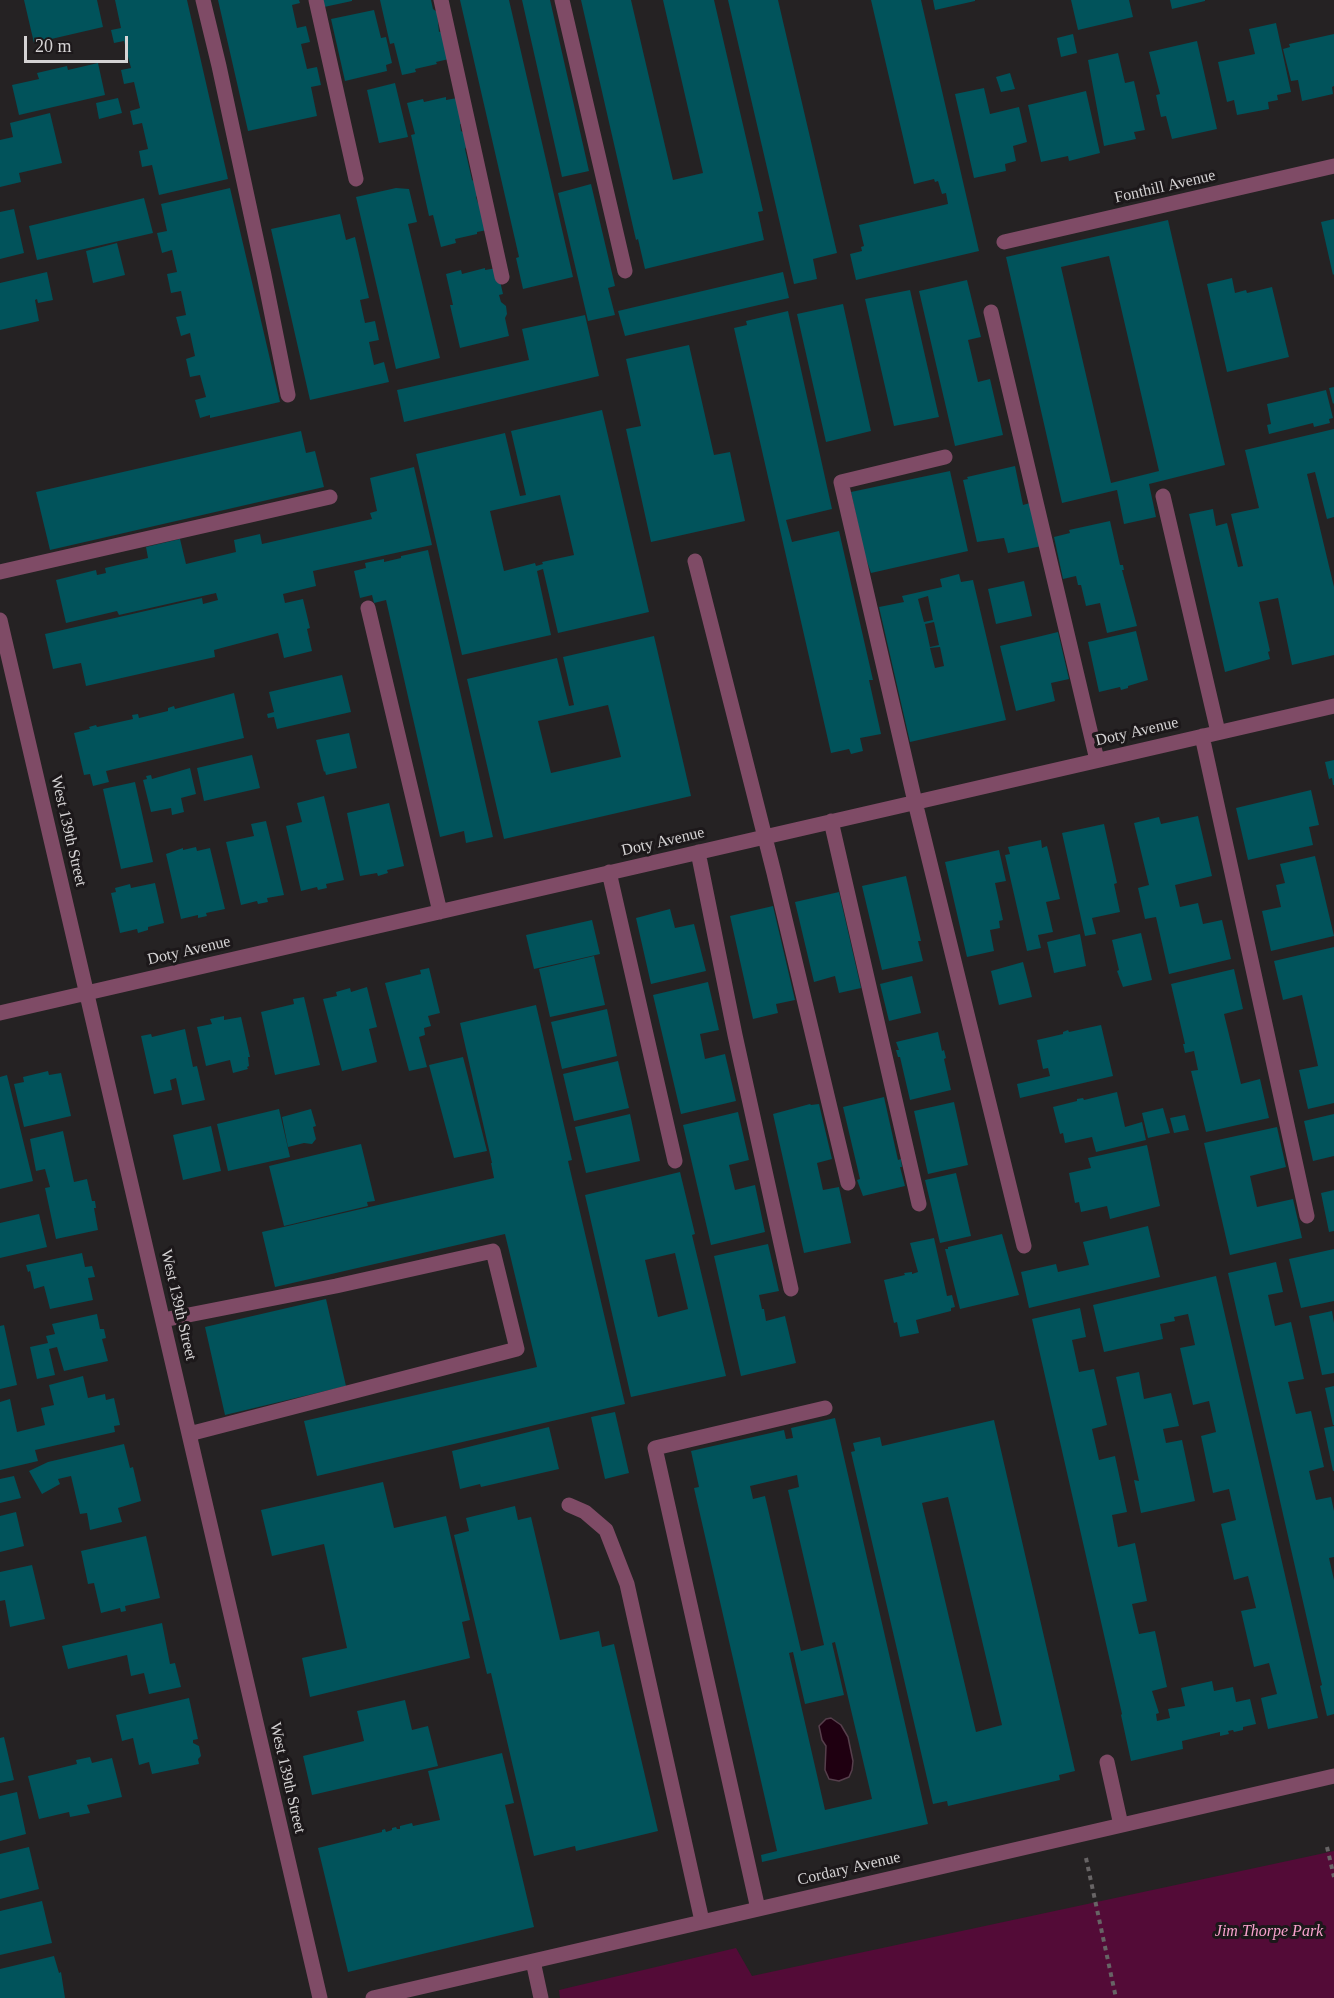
<!DOCTYPE html>
<html>
<head>
<meta charset="utf-8">
<style>
	body { margin:0 }
	#map { position:relative; width:1334px; height:1998px; overflow:hidden; background:#252223; font-family:Georgia,serif }
	canvas { display:block }
	.scale { position:absolute; left:24px; top:36px; width:104px; height:27px; box-sizing:border-box; border:3px solid #d5d3d4; border-top:0; padding-left:8px; font-size:18px; line-height:21px; white-space:nowrap; color:#d5d3d4; -webkit-text-stroke:4px #1c181a; paint-order:stroke }
</style>
</head>
<body>
<div id="map">
<canvas width="1334" height="1998"></canvas>
<div class="scale">20 m</div>
</div>
<script>
const context = document.querySelector('canvas').getContext('2d');
context.lineJoin = 'round';
function paint(path, color) {
  context.fillStyle = color;
  context.fill(path, 'evenodd');
}
function poly(rows) {
  const path = new Path2D();
  for (const r of rows) {
    path.moveTo(r[0], r[1]);
    for (let i = 2; i < r.length; i += 2) path.lineTo(r[i], r[i + 1]);
  }
  return path;
}
function trace(path, color, width, dash) {
  context.strokeStyle = color;
  context.lineWidth = width;
  context.lineCap = dash ? 'butt' : 'round';
  context.setLineDash(dash || []);
  context.stroke(path);
}
function write(font, color, halo, rows, align = 'center') {
  context.font = font + ' Georgia,serif';
  context.lineWidth = 6;
  context.setLineDash([]);
  context.textBaseline = 'middle';
  context.strokeStyle = halo;
  context.fillStyle = color;
  for (const [text, x, y, turn = 0] of rows) {
    context.save();
    context.translate(x, y);
    context.rotate((+turn || 0) * Math.PI / 180);
    context.textAlign = isNaN(turn) ? turn : align;
    if (halo) context.strokeText(text, 0, 0);
    context.fillText(text, 0, 0);
    context.restore();
  }
}
const green = poly([
	[1334,1851,1334,1998,560,1998,559,1990,736,1948,752,1976]
]);
const water = poly([
	[831,1718,841,1725,848,1737,853,1761,852,1770,849,1777,839,1781,829,1779,825,1770,826,1746,822,1740,819,1726,826,1719,831,1718]
]);
const building = poly([
	[24,0,97,0,103,27,34,43],
	[115,0,187,0,228,179,159,195,152,165,142,167,139,151,148,149,142,123,133,125,130,111,140,108,134,82,124,84,121,70,131,68,124,41,114,43,111,30,121,28],
	[218,0,299,0,300,3,292,5,297,28,306,26,310,42,301,44,307,69,317,67,321,85,311,87,317,116,248,131],
	[322,0,352,0,352,1,324,7],
	[380,0,431,0,433,9,437,12,439,32,442,31,449,59,436,62,437,64,415,69,416,72,402,75,394,43,390,44],
	[460,0,509,0,573,277,523,289,516,258,519,257],
	[522,0,550,0,589,171,562,177],
	[581,0,631,0,673,180,703,173,663,0,714,0,763,211,758,212,764,240,645,269,638,239,636,240],
	[728,0,778,0,837,253,813,259,817,279,794,284],
	[871,0,921,0,979,251,856,280,850,254,862,251,861,247,864,246,859,225,948,204,946,193,942,194,938,181,935,182,934,179,914,184],
	[933,0,975,0,975,1,935,10],
	[1071,0,1129,0,1133,17,1078,30],
	[1170,0,1205,0,1205,1,1172,9],
	[374,10,381,38,386,37,392,63,386,65,387,71,345,81,331,19],
	[1276,23,1291,92,1277,95,1278,100,1268,102,1269,109,1237,115,1234,100,1227,102,1218,62,1255,54,1249,29],
	[1073,34,1077,53,1061,57,1057,38],
	[1334,34,1334,86,1332,87,1333,94,1302,101,1298,80,1291,81,1283,49,1290,47,1289,44],
	[1197,41,1217,129,1172,139,1166,116,1161,117,1156,95,1160,94,1149,52],
	[1118,53,1125,83,1134,81,1145,130,1134,132,1136,139,1104,146,1088,60],
	[98,63,105,95,19,115,12,85,39,79,37,73,67,66,68,70],
	[1010,73,1015,89,1001,92,996,77],
	[395,83,408,137,379,143,367,90],
	[984,88,990,114,1019,107,1027,142,1013,146,1016,161,1005,164,1006,171,974,178,955,94],
	[1086,91,1100,153,1069,161,1068,156,1041,162,1028,105],
	[446,97,446,100,457,98,463,124,460,124,461,131,466,134,468,144,465,149,472,180,477,183,479,193,476,197,478,203,481,202,487,230,477,232,477,234,455,239,456,243,441,247,433,215,429,216,411,135,415,134,407,103,423,99,424,102],
	[118,98,122,113,99,119,96,103],
	[50,113,62,163,19,173,21,182,0,187,0,140,13,137,10,123],
	[591,184,615,286,608,288,615,315,588,321,558,193],
	[230,188,280,402,210,418,210,415,200,418,195,400,206,397,200,375,190,377,186,359,195,356,190,333,181,336,176,317,186,315,181,291,171,293,167,274,177,272,172,250,162,253,157,233,167,231,161,204],
	[396,188,409,189,417,222,408,224,440,358,396,369,356,197],
	[144,198,153,233,37,260,29,226],
	[14,209,24,253,0,259,0,212],
	[340,214,346,240,355,237,369,298,360,300,365,323,375,321,379,340,369,342,374,365,384,362,389,382,310,400,271,229],
	[1334,219,1334,274,1333,275,1321,222],
	[1168,220,1225,465,1149,484,1156,517,1124,524,1117,490,1062,503,1006,257],
	[1109,256,1159,471,1111,483,1061,267],
	[117,243,125,275,93,283,86,251],
	[485,268,485,270,497,268,503,294,499,295,501,302,506,306,507,314,505,318,509,336,460,348,450,305,453,305,446,274,461,270,462,274],
	[47,272,53,300,38,303,37,299,35,300,39,321,0,330,0,283],
	[783,272,789,298,625,336,618,311],
	[1232,278,1235,293,1246,290,1247,293,1272,287,1289,357,1227,372,1207,284],
	[967,280,981,337,968,340,978,382,990,379,1003,435,955,446,919,291],
	[910,290,939,417,894,426,865,299],
	[843,304,871,431,826,442,797,314],
	[788,311,832,509,786,520,792,542,839,531,873,680,869,680,881,734,860,738,863,751,851,754,849,749,831,753,734,328,747,325,746,321],
	[585,315,599,376,404,422,397,390,529,360,522,329],
	[689,345,714,455,730,452,745,521,651,542,626,429,641,426,626,359],
	[1334,387,1334,403,1333,404,1329,388],
	[1326,390,1333,418,1329,419,1330,423,1314,427,1313,423,1269,434,1267,425,1271,424,1267,404],
	[602,410,649,612,558,633,543,569,537,571,551,635,462,655,416,454,505,433,520,496,526,495,511,431],
	[560,495,574,555,542,562,543,564,536,566,535,563,504,571,490,511],
	[1334,429,1334,517,1327,519,1315,472,1307,474,1334,587,1334,655,1292,665,1278,598,1259,602,1270,651,1268,652,1270,659,1225,672,1189,514,1213,509,1216,526,1227,523,1238,567,1243,566,1231,514,1259,508,1245,450],
	[301,431,306,453,315,451,324,487,50,550,36,492],
	[1015,466,1023,505,1030,503,1042,546,1008,553,1004,538,977,542,963,480,968,479,967,477],
	[414,467,432,545,313,571,316,586,283,594,285,603,303,599,310,628,307,629,312,651,284,658,278,633,214,650,215,657,86,686,81,663,53,669,45,634,202,598,203,604,218,600,216,593,119,615,117,611,66,623,56,580,96,570,97,575,106,573,105,568,148,558,146,547,180,539,186,564,236,552,234,540,260,534,262,544,372,519,370,513,377,511,370,478],
	[950,471,968,551,871,573,864,553,851,492],
	[1110,521,1120,565,1123,565,1124,570,1122,570,1137,626,1107,633,1100,603,1086,606,1081,585,1078,585,1076,576,1063,579,1054,537,1070,533,1069,530],
	[428,550,493,837,466,843,464,831,440,837,386,600,374,603,372,595,360,598,354,571,366,568,365,563,384,559,384,562,401,558,401,556],
	[959,574,961,582,973,580,1006,720,910,742,879,607,904,602,902,596,942,587,940,579],
	[928,596,933,620,924,622,918,599],
	[934,622,939,645,930,647,925,624],
	[940,647,944,666,935,668,930,648],
	[1024,581,1032,616,996,624,988,589],
	[1136,631,1148,680,1128,686,1128,688,1121,690,1120,687,1099,692,1088,642],
	[1058,632,1069,679,1051,683,1055,701,1016,711,1000,646],
	[654,636,691,796,504,839,467,679,557,658,569,706,574,705,563,657],
	[608,705,621,757,551,773,538,721],
	[342,675,351,712,277,729,274,717,268,718,267,714,274,712,269,692],
	[234,693,244,738,106,771,109,782,93,786,90,774,84,775,74,733,90,729,89,727,96,725,97,727,133,719,132,715,138,714,139,718,168,711,168,708,174,706,175,709],
	[349,733,357,768,326,775,325,771,324,772,316,740],
	[252,755,260,788,204,801,197,768],
	[1334,760,1334,785,1333,785,1332,778,1329,779,1325,762],
	[190,768,196,794,181,798,184,812,172,815,171,808,151,812,143,780,147,779,146,776,151,775,152,779],
	[135,782,153,862,121,869,103,789],
	[1311,790,1319,825,1309,827,1313,845,1248,860,1236,808],
	[324,796,344,880,326,884,327,888,318,890,317,887,301,891,286,826,302,822,297,803],
	[389,803,404,866,387,870,388,873,378,876,377,873,360,876,347,813],
	[1198,816,1212,876,1175,885,1180,907,1198,903,1203,924,1222,920,1231,959,1169,974,1156,917,1145,919,1138,888,1149,885,1134,823,1159,817,1161,824],
	[266,821,284,895,267,898,268,902,258,904,257,901,241,905,226,842,254,836,251,824],
	[1104,824,1117,883,1114,884,1120,912,1092,918,1096,934,1085,936,1062,833],
	[1041,840,1042,848,1047,846,1060,899,1046,902,1053,932,1038,935,1041,948,1027,951,1005,855,1010,854,1008,847],
	[196,847,197,851,210,848,225,909,206,913,207,916,198,918,198,915,181,919,166,854,183,848,183,850],
	[999,850,1006,881,995,883,1003,920,999,921,1000,928,990,930,994,951,967,957,945,862],
	[1315,856,1334,936,1271,951,1262,911,1281,907,1276,885,1285,883,1280,864],
	[906,876,921,941,918,941,923,961,882,970,862,886],
	[155,883,164,923,148,927,148,930,138,933,137,929,120,933,111,893,116,892,115,888,130,884,131,888],
	[839,892,861,988,839,993,835,976,814,982,795,902],
	[773,906,795,1000,776,1004,778,1013,753,1019,730,916],
	[670,909,675,928,694,924,706,971,651,984,636,918],
	[592,920,600,954,534,969,526,935],
	[1141,933,1152,980,1123,987,1117,971,1119,970,1112,940],
	[1080,934,1086,966,1054,973,1047,942],
	[1334,947,1334,1103,1308,1109,1299,1070,1318,1066,1302,995,1283,1000,1274,961],
	[594,956,605,1005,550,1017,539,969],
	[1023,962,1032,997,999,1005,991,971],
	[429,968,440,1013,428,1016,431,1026,424,1028,425,1035,419,1037,427,1067,409,1071,385,983,421,974,420,970],
	[1234,969,1243,1009,1224,1014,1241,1084,1260,1079,1269,1118,1206,1132,1191,1071,1198,1070,1194,1051,1185,1053,1183,1044,1185,1044,1171,984],
	[912,976,921,1013,889,1021,880,984],
	[708,982,719,1030,700,1034,705,1059,725,1054,736,1101,681,1114,653,995],
	[367,987,377,1027,369,1029,377,1062,342,1071,323,999,337,996,336,992,350,988,351,992],
	[304,997,320,1065,275,1075,261,1012,294,1004,293,999],
	[536,1005,572,1160,568,1161,625,1404,317,1476,304,1421,537,1367,505,1234,275,1287,262,1232,494,1178,491,1163,492,1163,460,1023],
	[607,1009,617,1056,562,1069,551,1022],
	[224,1016,224,1020,241,1017,250,1057,248,1057,249,1066,247,1067,248,1069,233,1073,230,1060,206,1066,197,1027,212,1024,210,1019],
	[1101,1025,1113,1076,1020,1098,1017,1084,1050,1076,1048,1068,1043,1069,1037,1040,1063,1034,1063,1032,1068,1030,1069,1032],
	[185,1029,193,1067,197,1066,205,1100,182,1105,176,1078,170,1080,172,1090,154,1094,141,1036,151,1034,152,1037],
	[938,1032,942,1051,944,1050,946,1058,944,1059,951,1090,910,1100,900,1057,898,1057,896,1050,899,1050,896,1042],
	[463,1057,487,1151,454,1158,429,1065],
	[618,1061,629,1108,574,1121,563,1074],
	[48,1071,49,1075,61,1073,71,1116,24,1127,14,1084,24,1082,23,1077],
	[7,1075,33,1181,0,1189,0,1077],
	[1117,1092,1125,1127,1142,1122,1146,1140,1096,1152,1092,1137,1065,1143,1063,1133,1060,1134,1053,1107,1077,1101,1077,1099,1083,1098,1084,1100],
	[884,1097,898,1160,901,1159,902,1167,900,1167,905,1186,863,1196,857,1180,860,1179,843,1107],
	[954,1102,968,1165,928,1174,914,1111],
	[810,1104,811,1105,819,1104,832,1159,817,1163,823,1190,839,1187,851,1243,804,1253,773,1114],
	[1163,1108,1170,1133,1148,1138,1142,1113],
	[279,1109,290,1157,228,1171,217,1124],
	[311,1109,316,1126,313,1127,316,1139,312,1144,304,1143,288,1147,282,1117],
	[738,1112,749,1160,729,1165,735,1190,755,1185,765,1232,711,1245,683,1125],
	[630,1114,640,1161,586,1173,575,1127],
	[1334,1114,1334,1156,1313,1161,1304,1121],
	[1185,1115,1189,1130,1174,1133,1170,1118],
	[211,1126,221,1171,183,1180,173,1135],
	[1277,1127,1286,1167,1250,1176,1257,1207,1293,1199,1302,1238,1230,1255,1204,1143],
	[63,1131,74,1182,87,1179,92,1201,95,1201,96,1208,94,1208,98,1230,56,1239,45,1188,50,1187,45,1169,36,1171,30,1139],
	[361,1144,375,1201,367,1202,368,1206,284,1226,269,1166],
	[1147,1145,1160,1206,1110,1219,1107,1206,1081,1212,1079,1202,1075,1203,1069,1173,1091,1168,1088,1158],
	[680,1172,695,1234,692,1235,726,1376,631,1397,585,1195],
	[675,1253,688,1309,658,1317,645,1260],
	[956,1173,971,1236,940,1243,925,1180],
	[1334,1190,1334,1231,1329,1232,1321,1193],
	[39,1214,47,1247,0,1258,0,1223],
	[1148,1226,1160,1277,1029,1308,1021,1272,1056,1264,1058,1272,1089,1265,1083,1242],
	[1002,1234,1019,1295,960,1309,945,1249,948,1249,948,1247],
	[934,1238,947,1296,952,1295,955,1307,951,1308,951,1311,916,1320,919,1333,900,1337,897,1322,894,1323,884,1280,905,1275,904,1273,912,1272,912,1274,918,1272,910,1243],
	[768,1244,779,1291,759,1295,762,1309,764,1309,766,1321,785,1316,796,1363,741,1376,714,1256],
	[1334,1249,1334,1301,1301,1308,1289,1259],
	[82,1253,85,1267,92,1266,95,1277,88,1278,93,1300,50,1309,44,1286,34,1289,30,1271,28,1272,26,1265],
	[1276,1262,1283,1292,1268,1295,1275,1326,1291,1322,1304,1379,1288,1382,1296,1414,1311,1411,1324,1467,1309,1471,1316,1500,1331,1497,1334,1511,1334,1557,1329,1558,1334,1580,1334,1714,1327,1716,1320,1686,1322,1685,1228,1273],
	[1216,1276,1318,1718,1268,1729,1261,1698,1277,1694,1269,1663,1254,1667,1241,1611,1256,1608,1248,1576,1234,1580,1221,1524,1236,1520,1229,1489,1213,1493,1201,1436,1216,1432,1209,1401,1193,1405,1180,1348,1195,1345,1188,1314,1174,1317,1175,1321,1160,1324,1163,1339,1104,1352,1093,1305],
	[326,1299,346,1386,225,1415,205,1327],
	[1080,1308,1086,1337,1072,1340,1079,1372,1094,1369,1107,1425,1092,1429,1099,1460,1115,1456,1127,1512,1112,1515,1118,1547,1135,1543,1147,1601,1132,1604,1139,1634,1155,1631,1167,1687,1152,1691,1159,1713,1156,1714,1157,1721,1170,1718,1168,1709,1185,1706,1181,1688,1212,1681,1214,1691,1233,1687,1236,1702,1250,1699,1256,1724,1243,1727,1243,1730,1234,1732,1233,1730,1228,1731,1229,1734,1220,1736,1220,1732,1182,1741,1183,1749,1131,1761,1121,1715,1122,1714,1032,1319],
	[1332,1311,1334,1323,1334,1373,1322,1375,1309,1316],
	[97,1314,100,1329,104,1329,106,1338,102,1339,108,1361,64,1371,57,1347,49,1349,55,1375,37,1379,30,1347,48,1343,46,1336,55,1334,52,1324],
	[4,1325,17,1385,0,1389,0,1326],
	[1139,1372,1144,1399,1171,1393,1179,1426,1163,1429,1166,1443,1182,1440,1195,1501,1141,1513,1134,1480,1139,1481,1116,1377],
	[83,1376,88,1398,105,1394,106,1400,114,1398,120,1425,114,1426,115,1432,35,1450,38,1461,0,1470,0,1402,10,1399,17,1432,45,1425,41,1408,54,1405,49,1385],
	[1334,1386,1334,1425,1333,1425,1325,1388],
	[615,1412,629,1473,605,1479,591,1417],
	[835,1418,928,1824,762,1862,761,1855,777,1851,694,1488,699,1487,691,1451,784,1430,786,1439,793,1438,791,1428],
	[797,1475,799,1487,788,1490,824,1645,801,1651,765,1496,753,1499,750,1486],
	[835,1642,872,1799,825,1810,789,1653,793,1652,805,1704,844,1695,832,1643],
	[994,1420,1075,1771,1059,1775,1060,1780,948,1806,947,1801,933,1804,851,1452,855,1451,853,1443,880,1437,882,1446],
	[948,1497,1002,1725,976,1732,922,1503],
	[1334,1426,1334,1471,1333,1471,1324,1428],
	[549,1427,559,1469,481,1487,480,1484,460,1489,452,1451],
	[124,1444,130,1468,133,1467,141,1501,118,1508,122,1522,90,1530,87,1513,80,1514,71,1476,58,1479,60,1484,42,1494,29,1471,48,1462],
	[14,1476,21,1498,0,1503,0,1479],
	[383,1482,394,1528,446,1516,470,1620,462,1622,470,1658,310,1697,302,1658,347,1648,324,1544,272,1556,261,1510],
	[515,1506,518,1520,531,1517,560,1640,599,1631,602,1647,614,1644,658,1831,576,1851,575,1846,534,1856,491,1673,487,1674,454,1535,469,1531,466,1518],
	[16,1512,24,1546,0,1552,0,1516],
	[146,1536,160,1598,125,1606,126,1611,121,1612,120,1608,101,1613,94,1583,88,1584,81,1551],
	[32,1565,45,1619,10,1627,5,1600,0,1601,0,1572],
	[162,1623,170,1664,175,1663,181,1687,149,1694,144,1673,131,1676,127,1655,68,1669,62,1646],
	[189,1698,198,1739,193,1740,193,1743,199,1746,201,1756,198,1759,199,1764,152,1774,149,1762,139,1765,133,1738,122,1741,116,1715],
	[405,1700,412,1730,428,1726,438,1766,312,1795,303,1756,364,1741,357,1711],
	[4,1737,14,1780,0,1783,0,1738],
	[502,1753,514,1803,505,1805,534,1927,348,1972,318,1848,382,1832,382,1830,385,1829,386,1832,392,1830,392,1828,396,1827,397,1829,400,1829,400,1826,412,1823,413,1826,440,1820,428,1771],
	[90,1757,92,1763,112,1758,122,1797,87,1805,90,1813,70,1817,69,1812,39,1819,28,1776,77,1764,76,1760],
	[17,1792,26,1834,0,1841,0,1796],
	[29,1847,39,1889,0,1899,0,1854],
	[42,1901,52,1943,0,1955,0,1911],
	[54,1956,59,1973,61,1972,65,1998,0,1998,0,1969]
]);
const path = poly([
	[1327,1847,1334,1877],
	[1086,1858,1116,1998]
]);
const minor = poly([
	[203,0,219,66,264,275,288,395],
	[316,0,356,179],
	[441,0,502,277],
	[562,0,625,271],
	[1004,242,1334,166],
	[991,312,1097,760],
	[945,457,841,482,915,802,1024,1246],
	[1163,496,1218,732],
	[695,561,774,873,848,1183],
	[0,572,330,497],
	[368,608,440,912],
	[0,620,320,1998],
	[1202,736,1307,1216],
	[831,821,919,1204],
	[698,852,735,1035,791,1289],
	[609,872,675,1161],
	[0,1013,1334,706],
	[163,1320,336,1286,493,1251,517,1349,189,1434],
	[569,1505,585,1512,606,1530,627,1584,702,1921],
	[1107,1762,1121,1825],
	[758,1909,655,1448,825,1408],
	[533,1961,541,1998],
	[373,1998,1334,1776]
]);
const streetNames = [
	["Fonthill Avenue",1165,187,-13],
	["Doty Avenue",1137,732,-13],
	["West 139th Street",68,831,77],
	["Doty Avenue",663,842,-13],
	["Doty Avenue",189,951,-13],
	["West 139th Street",178,1305,77],
	["West 139th Street",287,1778,77],
	["Cordary Avenue",849,1869,-13]
];
const parkNames = [
	["Jim Thorpe Park",1269,1932]
];
paint(green, '#530b37');
paint(water, '#1f0011');
trace(water, '#563f4c', 1.5);
paint(building, '#01535b');
trace(path, '#676465', 4, [4.5, 4.5]);
trace(minor, '#7f4b66', 15);
write('16px', '#d5d3d4', '#1c181a', streetNames);
write('italic 16px', '#f8a1cc', '#1c181a', parkNames);
</script>
</body>
</html>
